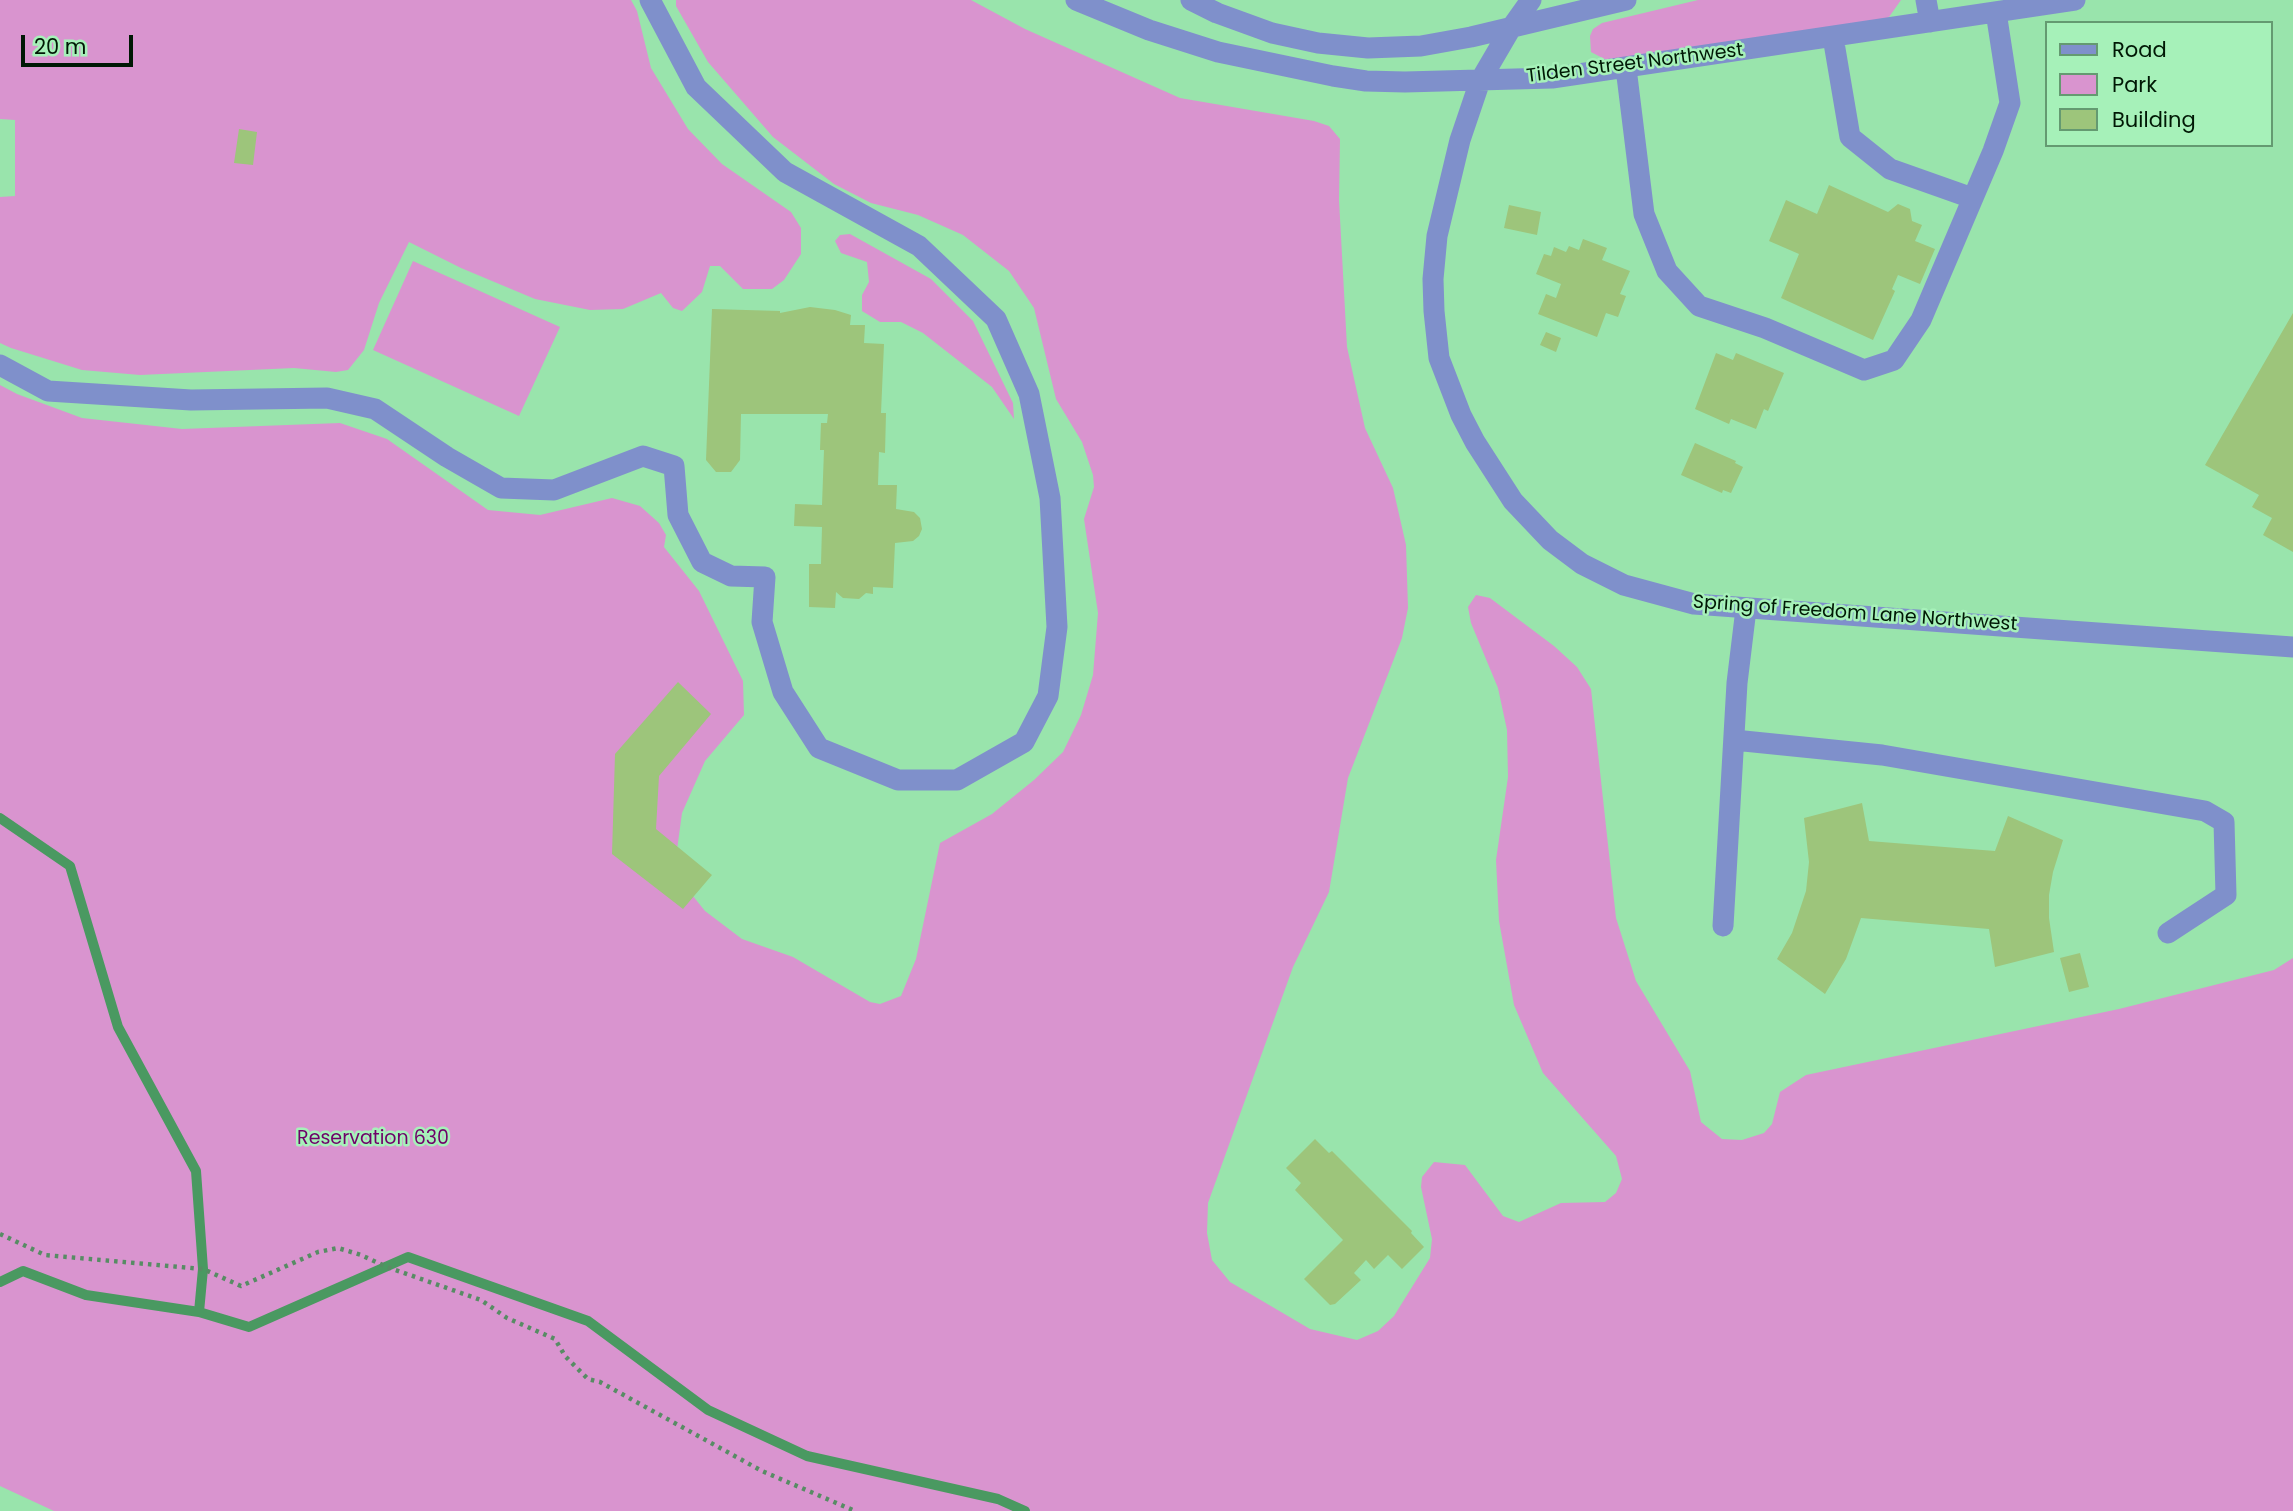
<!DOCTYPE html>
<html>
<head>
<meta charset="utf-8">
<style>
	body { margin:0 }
	#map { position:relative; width:2293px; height:1511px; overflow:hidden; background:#99e4ac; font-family:Poppins,sans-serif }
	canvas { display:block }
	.legend { position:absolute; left:2045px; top:21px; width:228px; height:126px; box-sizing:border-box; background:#a6f1b9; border:2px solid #649a71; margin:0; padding:9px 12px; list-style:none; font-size:21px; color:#001805 }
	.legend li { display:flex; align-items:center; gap:14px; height:35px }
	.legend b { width:35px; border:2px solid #649a71 }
	.scale { position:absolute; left:21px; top:35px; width:112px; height:32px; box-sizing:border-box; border:4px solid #001805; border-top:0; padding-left:9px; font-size:21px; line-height:24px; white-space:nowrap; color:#001805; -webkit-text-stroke:5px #a6f1b9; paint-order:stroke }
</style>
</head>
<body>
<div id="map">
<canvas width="2293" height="1511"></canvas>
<ul class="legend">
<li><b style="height:9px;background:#7f90cb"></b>Road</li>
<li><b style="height:19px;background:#d994cf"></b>Park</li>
<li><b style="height:19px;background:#9dc57b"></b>Building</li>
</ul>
<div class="scale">20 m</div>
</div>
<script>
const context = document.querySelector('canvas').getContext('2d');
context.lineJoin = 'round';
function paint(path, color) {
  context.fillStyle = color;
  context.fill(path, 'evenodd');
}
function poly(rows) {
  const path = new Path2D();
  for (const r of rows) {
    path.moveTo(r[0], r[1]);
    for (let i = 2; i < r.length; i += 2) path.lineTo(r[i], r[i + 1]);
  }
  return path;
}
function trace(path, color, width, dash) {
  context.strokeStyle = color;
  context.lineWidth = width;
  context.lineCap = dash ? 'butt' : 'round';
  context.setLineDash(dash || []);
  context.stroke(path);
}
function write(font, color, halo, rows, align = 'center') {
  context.font = font + ' Poppins,sans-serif';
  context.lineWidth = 5;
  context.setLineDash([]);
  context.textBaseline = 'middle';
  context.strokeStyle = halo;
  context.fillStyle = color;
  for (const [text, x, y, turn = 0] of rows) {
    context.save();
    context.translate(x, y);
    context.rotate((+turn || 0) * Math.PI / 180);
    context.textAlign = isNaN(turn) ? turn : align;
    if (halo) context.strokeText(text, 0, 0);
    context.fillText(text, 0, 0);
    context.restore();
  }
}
const green = poly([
	[0,0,631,0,637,11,651,68,688,129,722,164,791,212,801,228,801,254,784,280,772,289,743,289,720,266,710,266,702,292,682,311,673,308,661,293,623,309,590,310,535,299,461,268,409,242,379,303,364,350,348,370,336,372,294,368,140,375,82,370,11,348,0,343,0,197,15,196,15,120,0,119],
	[676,0,971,0,1025,29,1180,98,1314,121,1329,126,1340,139,1339,200,1347,347,1365,428,1393,488,1406,545,1408,608,1402,638,1348,778,1329,892,1293,967,1208,1203,1207,1233,1212,1260,1230,1282,1310,1329,1357,1340,1378,1331,1394,1316,1430,1258,1432,1239,1421,1187,1422,1177,1434,1162,1465,1165,1503,1216,1519,1222,1561,1203,1605,1202,1616,1193,1622,1179,1616,1156,1543,1073,1514,1005,1499,921,1496,860,1508,777,1507,730,1498,688,1471,623,1468,607,1476,595,1490,598,1554,646,1577,667,1591,689,1616,918,1636,981,1690,1071,1701,1122,1722,1139,1742,1140,1764,1133,1772,1124,1780,1092,1806,1075,2119,1009,2274,970,2293,958,2293,1511,54,1511,0,1486,0,385,17,394,82,418,182,429,340,423,387,439,488,510,540,515,612,498,640,506,659,523,666,535,664,547,699,591,743,681,744,715,705,761,682,813,677,850,681,881,705,911,742,939,793,957,870,1002,880,1004,901,996,916,959,940,843,992,814,1034,780,1063,752,1081,715,1093,675,1098,613,1084,519,1094,487,1093,475,1082,442,1056,399,1034,308,1009,271,963,235,918,215,871,203,834,184,773,137,708,62,676,6],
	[1698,0,1901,0,1889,17,1877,23,1612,63,1591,52,1590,36,1593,29,1602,23],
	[850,234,931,279,973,321,1013,403,1014,419,992,387,923,333,901,322,880,322,862,311,862,295,869,282,867,262,841,253,835,241,840,235],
	[413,261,560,327,519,416,373,350]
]);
const stream = poly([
	[0,818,70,866,118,1027,196,1171,203,1269,199,1312],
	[0,1282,23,1271,86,1295,199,1312,249,1327,408,1257,588,1321,708,1410,807,1456,998,1499,1025,1511]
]);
const building = poly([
	[239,129,257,132,253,165,234,163],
	[1829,185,1888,212,1898,204,1910,209,1912,221,1922,225,1915,241,1935,249,1920,284,1898,275,1892,289,1895,291,1873,340,1781,298,1799,254,1769,241,1786,200,1817,214],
	[1509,205,1541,212,1537,235,1504,228],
	[1583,239,1607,248,1602,260,1630,271,1620,294,1626,296,1618,317,1606,313,1597,337,1538,314,1546,294,1556,298,1561,284,1536,274,1544,254,1551,256,1554,247,1566,252,1569,246,1579,250],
	[810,307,835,310,851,315,850,325,865,325,864,343,884,344,881,413,886,413,885,453,879,452,878,485,897,485,896,509,914,512,920,518,922,529,919,536,913,541,895,543,893,588,873,587,873,594,866,593,859,599,843,598,836,592,835,608,809,607,809,564,821,564,822,527,794,526,795,504,822,505,824,450,820,450,821,423,827,423,828,414,741,414,740,460,731,472,716,472,706,460,712,309,780,311,780,313],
	[2293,313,2293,552,2263,535,2272,518,2252,507,2259,495,2205,465],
	[1546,332,1561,338,1556,352,1540,345],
	[1716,353,1733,360,1736,353,1784,373,1768,411,1764,409,1756,429,1731,419,1729,424,1695,409],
	[1695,443,1736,461,1735,463,1743,467,1731,493,1723,490,1722,493,1681,475],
	[678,682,711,714,659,776,656,829,712,875,683,909,612,854,615,754],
	[1862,803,1869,841,1995,851,2008,816,2063,840,2053,872,2049,895,2049,918,2054,952,1995,967,1989,929,1861,918,1846,959,1825,994,1777,959,1792,933,1806,891,1809,862,1804,818],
	[2080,953,2089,987,2069,992,2060,958],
	[1315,1139,1329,1153,1332,1151,1412,1231,1411,1233,1424,1247,1402,1269,1388,1255,1374,1269,1366,1260,1354,1273,1361,1280,1335,1304,1330,1305,1304,1279,1343,1240,1295,1190,1301,1183,1286,1168]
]);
const path = poly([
	[0,1234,45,1255,203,1269,241,1286,318,1252,338,1248,361,1255,387,1267,481,1300,507,1318,555,1339,565,1356,588,1379,600,1382,762,1471,855,1511]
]);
const minor = poly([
	[1076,0,1149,30,1218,52,1333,76,1366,81,1405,82,1552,78,2075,0],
	[1191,0,1217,13,1272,33,1318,43,1368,48,1421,46,1471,37,1626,0],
	[1531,0,1511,28,1480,81,1460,140,1437,236,1433,279,1434,311,1439,358,1461,415,1475,442,1513,501,1550,540,1582,564,1624,585,1694,604,2293,647],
	[1926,0,1930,22],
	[1833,37,1850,137,1890,169,1972,198],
	[1626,68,1644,214,1667,271,1699,306,1765,328,1864,370,1894,360,1921,320,1993,151,2010,103,1996,12],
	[0,365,48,391,191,400,327,398,375,409,447,457,501,488,554,490,643,456,674,466,678,515,702,562,731,576,765,577,762,622,783,692,819,748,898,780,957,780,1024,742,1048,696,1057,627,1050,498,1029,394,996,319,919,246,785,172,696,87,650,0],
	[1734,740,1882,755,2205,811,2224,822,2226,895,2168,933],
	[1723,926,1737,683,1746,609]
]);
const streetNames = [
	["Tilden Street Northwest",1635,64,-7],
	["Spring of Freedom Lane Northwest",1855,614,4]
];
const parkNames = [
	["Reservation 630",373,1139]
];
paint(green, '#d994cf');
trace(stream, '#4a9961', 10);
paint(building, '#9dc57b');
trace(path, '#578c64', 4.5, [3.5, 5]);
trace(minor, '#7f90cb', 21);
write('19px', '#001805', '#a6f1b9', streetNames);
write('19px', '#6f0069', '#a6f1b9', parkNames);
</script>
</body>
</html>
